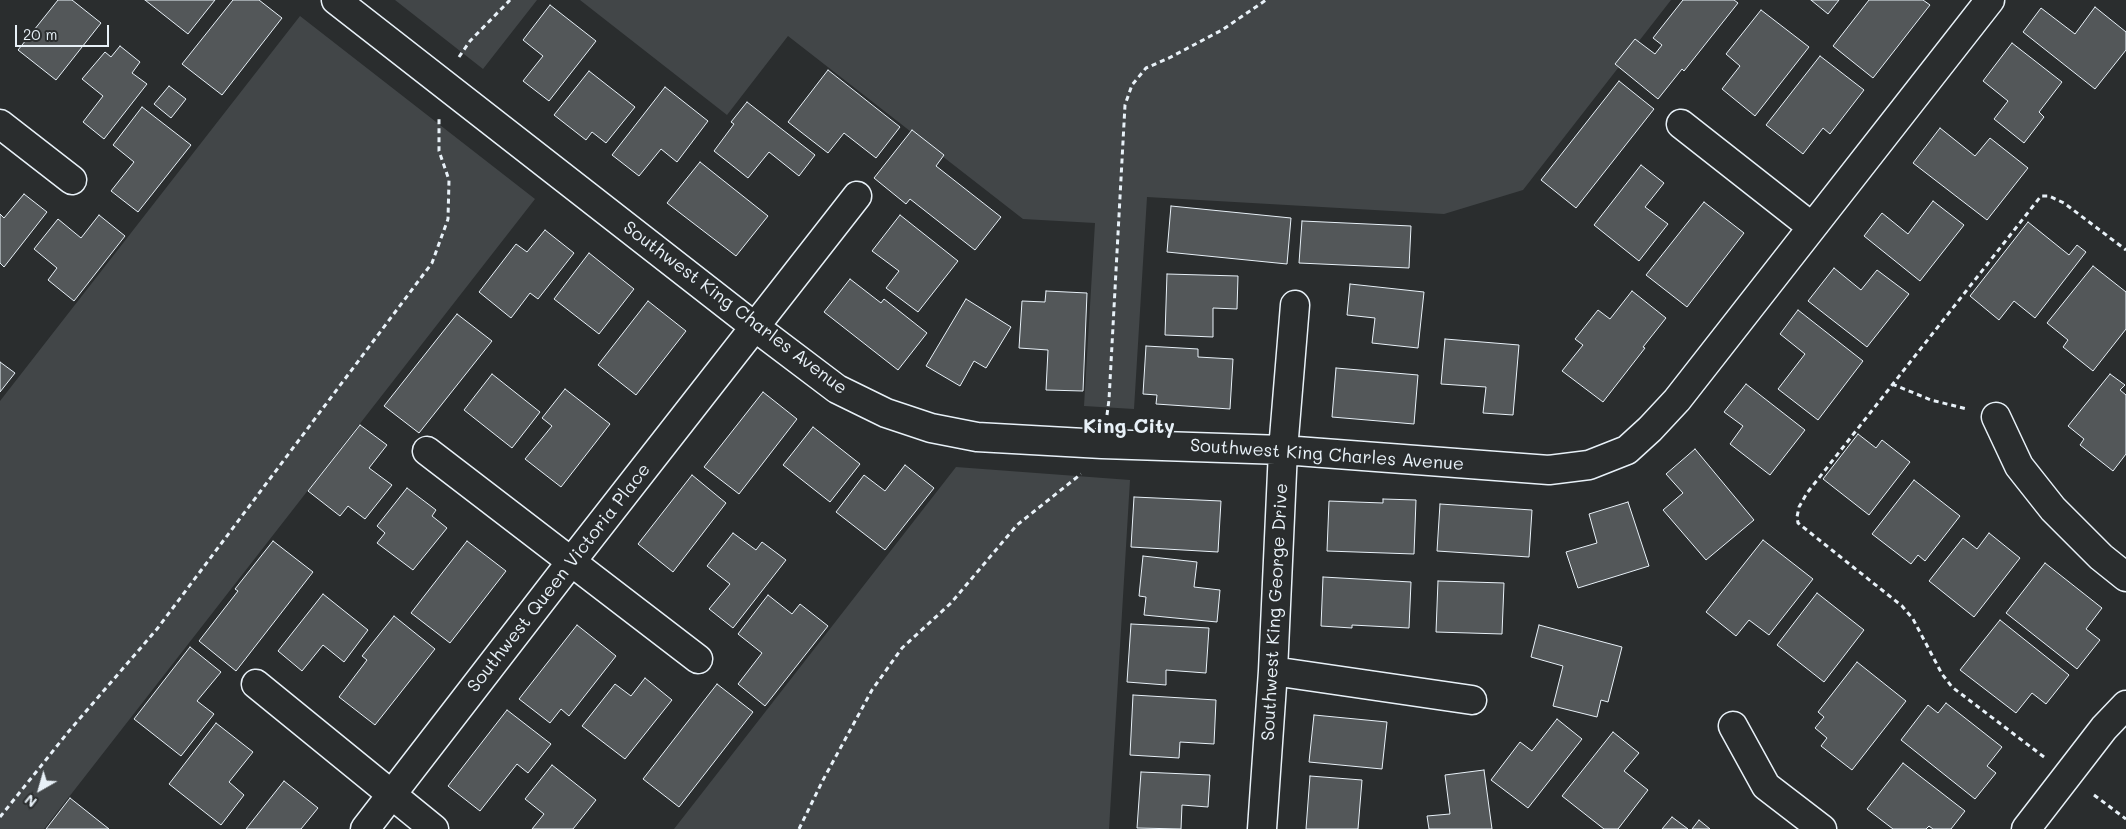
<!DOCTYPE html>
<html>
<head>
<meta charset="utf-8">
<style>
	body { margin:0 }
	#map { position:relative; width:2126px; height:829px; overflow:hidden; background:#2a2d2e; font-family:Mali,sans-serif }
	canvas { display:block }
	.north { position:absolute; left:15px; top:764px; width:50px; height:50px; -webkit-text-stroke:4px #2a2d2e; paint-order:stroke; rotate:218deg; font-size:14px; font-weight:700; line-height:20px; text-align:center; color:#e8f1f8 }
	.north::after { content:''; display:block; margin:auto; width:18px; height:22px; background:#e8f1f8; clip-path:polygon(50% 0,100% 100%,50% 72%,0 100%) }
	.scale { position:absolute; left:15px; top:25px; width:94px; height:22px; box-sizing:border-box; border:2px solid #e8f1f8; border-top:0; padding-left:6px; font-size:15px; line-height:18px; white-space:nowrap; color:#e8f1f8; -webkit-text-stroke:4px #2a2d2e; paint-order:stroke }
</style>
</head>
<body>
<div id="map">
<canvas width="2126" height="829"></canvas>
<div class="north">N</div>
<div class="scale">20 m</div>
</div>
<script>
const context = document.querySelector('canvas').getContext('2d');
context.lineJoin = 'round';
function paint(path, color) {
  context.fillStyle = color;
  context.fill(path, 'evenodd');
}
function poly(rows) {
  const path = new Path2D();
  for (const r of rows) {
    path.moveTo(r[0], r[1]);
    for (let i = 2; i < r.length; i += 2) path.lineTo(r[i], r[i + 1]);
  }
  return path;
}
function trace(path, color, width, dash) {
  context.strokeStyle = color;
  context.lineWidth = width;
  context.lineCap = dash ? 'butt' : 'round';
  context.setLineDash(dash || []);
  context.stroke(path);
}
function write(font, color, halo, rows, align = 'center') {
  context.font = font + ' Mali,sans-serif';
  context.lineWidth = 4;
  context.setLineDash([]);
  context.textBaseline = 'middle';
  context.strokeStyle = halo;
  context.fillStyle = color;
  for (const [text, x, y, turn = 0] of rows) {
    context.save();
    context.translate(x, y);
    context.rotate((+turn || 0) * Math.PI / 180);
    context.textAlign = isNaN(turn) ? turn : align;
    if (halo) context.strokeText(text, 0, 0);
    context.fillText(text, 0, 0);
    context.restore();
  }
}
const green = poly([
	[395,0,537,0,483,69],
	[580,0,1671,0,1523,190,1444,214,1147,197,1134,409,1084,406,1095,223,1023,219,788,36,727,115],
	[300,16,535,199,44,829,0,829,0,401],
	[956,467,1130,480,1109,829,674,829]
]);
const building = poly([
	[58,0,72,0,101,23,56,80,18,50,58,0],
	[145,0,215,0,188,34,145,0],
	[233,0,259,0,282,18,222,95,182,64,233,0],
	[1683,0,1734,0,1738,3,1684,71,1682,69,1658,99,1615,64,1635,39,1655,54,1662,45,1653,38,1683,0],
	[1811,0,1839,0,1828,14,1811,0],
	[1869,0,1923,0,1930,5,1873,78,1833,46,1869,0],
	[550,5,596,41,549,101,523,81,543,56,523,40,550,5],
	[2095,7,2126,32,2126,50,2095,89,2023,32,2041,8,2075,34,2095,7],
	[1761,10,1809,47,1755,116,1722,89,1740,66,1726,54,1761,10],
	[2012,43,2062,82,2039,112,2044,117,2024,143,1994,119,2008,101,1983,81,2012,43],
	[120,46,140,62,132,73,147,84,104,139,83,122,103,96,82,79,105,52,111,57,120,46],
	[1820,56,1864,90,1830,134,1823,128,1803,154,1766,125,1820,56],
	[828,70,900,127,876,158,844,133,828,153,788,122,828,70],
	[589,71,635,107,606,143,592,132,586,140,554,115,589,71],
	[1619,81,1654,109,1576,208,1541,180,1619,81],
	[169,86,186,99,171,118,154,104,169,86],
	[665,87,708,121,677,162,661,149,639,176,612,155,665,87],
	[747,102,815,155,799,176,769,152,748,178,714,151,734,124,731,122,747,102],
	[142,107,191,145,138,212,111,191,134,162,113,145,142,107],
	[1940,128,1975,156,1990,138,2028,168,1987,220,1913,163,1940,128],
	[912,130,944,155,936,166,1001,217,975,250,910,199,906,204,874,178,912,130],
	[700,162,768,216,736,256,667,203,700,162],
	[1641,165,1664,183,1645,207,1668,224,1639,261,1594,225,1641,165],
	[24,194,47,212,4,267,0,263,0,214,4,218,24,194],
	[1933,201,1964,225,1920,281,1864,236,1882,213,1908,234,1933,201],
	[1704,202,1744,233,1687,307,1646,275,1704,202],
	[1171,206,1291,218,1287,264,1167,252,1171,206],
	[99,215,125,236,74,301,48,280,57,268,34,249,58,219,81,238,99,215],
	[900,215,958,261,918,312,886,288,899,271,872,251,900,215],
	[1302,221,1411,226,1409,268,1299,263,1302,221],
	[2028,222,2069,255,2077,245,2086,252,2035,318,2014,301,1999,320,1970,296,2028,222],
	[545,230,574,253,538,299,530,293,511,318,479,292,516,244,527,252,545,230],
	[589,253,634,289,599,334,554,299,589,253],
	[2093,266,2126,292,2126,329,2093,371,2063,347,2068,340,2047,323,2093,266],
	[1834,268,1861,290,1877,270,1909,294,1867,347,1808,301,1834,268],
	[1167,274,1238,276,1237,309,1213,308,1213,337,1165,335,1167,274],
	[850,279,881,303,884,299,927,333,898,370,824,312,850,279],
	[1350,284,1424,292,1418,348,1372,343,1375,318,1347,315,1350,284],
	[1046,291,1087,293,1083,391,1046,390,1048,350,1019,348,1022,301,1045,302,1046,291],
	[1632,291,1666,318,1643,347,1645,348,1603,402,1562,371,1583,345,1575,339,1598,310,1610,319,1632,291],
	[966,299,1011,327,986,368,974,361,960,386,926,366,966,299],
	[648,301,686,331,636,395,598,365,648,301],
	[1798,310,1863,361,1818,420,1778,389,1805,354,1780,334,1798,310],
	[457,314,492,341,419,433,384,406,457,314],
	[1445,339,1519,345,1513,415,1483,413,1486,387,1441,384,1445,339],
	[1146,346,1198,349,1198,357,1233,359,1230,409,1156,404,1157,395,1143,394,1146,346],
	[0,362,15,373,0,392,0,362],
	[1336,368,1418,375,1414,424,1332,417,1336,368],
	[492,374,540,412,512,448,464,410,492,374],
	[2110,374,2125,385,2120,390,2126,395,2126,454,2113,471,2080,445,2084,439,2068,426,2110,374],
	[1746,384,1805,430,1770,475,1730,444,1743,426,1724,412,1746,384],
	[565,389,610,424,561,487,525,459,552,426,542,418,565,389],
	[763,392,797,419,739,494,704,467,763,392],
	[360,425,387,445,369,468,392,485,365,519,348,506,340,516,308,491,360,425],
	[813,427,860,464,830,502,783,465,813,427],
	[1858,434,1876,448,1882,440,1910,462,1869,515,1823,479,1858,434],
	[1695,449,1754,520,1706,560,1663,510,1683,493,1666,474,1695,449],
	[905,465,934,488,885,550,836,512,864,475,885,491,905,465],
	[692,475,726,503,673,572,638,544,692,475],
	[1914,480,1960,516,1925,561,1918,555,1911,564,1872,534,1914,480],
	[407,488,436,510,432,516,447,528,413,570,377,543,385,533,377,526,407,488],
	[1134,497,1221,501,1218,552,1131,547,1134,497],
	[1383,499,1416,500,1414,554,1327,551,1329,501,1383,503,1383,499],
	[1628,502,1649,566,1578,588,1566,552,1597,543,1589,514,1628,502],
	[1440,504,1532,510,1529,557,1437,551,1440,504],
	[733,533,756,550,762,542,786,560,733,628,709,609,730,584,707,566,733,533],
	[1989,533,2020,558,1974,617,1929,581,1963,538,1977,549,1989,533],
	[1763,540,1813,579,1769,635,1749,620,1736,636,1706,612,1763,540],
	[273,541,313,572,236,671,199,641,238,591,235,589,273,541],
	[467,541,506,571,450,643,411,613,467,541],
	[1143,556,1197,562,1194,587,1220,590,1217,622,1144,615,1146,597,1139,596,1143,556],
	[2045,563,2102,608,2086,629,2100,640,2077,669,2006,613,2045,563],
	[1323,577,1411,582,1409,628,1352,625,1352,628,1321,626,1323,577],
	[1438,581,1504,583,1502,634,1436,632,1438,581],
	[1817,593,1864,630,1824,682,1777,645,1817,593],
	[323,594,368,630,344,662,323,645,302,671,278,651,323,594],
	[768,595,792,614,800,604,828,626,765,706,738,684,762,653,738,634,768,595],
	[394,616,435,649,375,725,339,697,367,660,362,656,394,616],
	[2000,620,2069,675,2046,704,2032,693,2016,713,1960,670,2000,620],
	[1131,624,1209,628,1206,673,1166,670,1166,685,1127,682,1131,624],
	[577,625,616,656,569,716,561,709,550,723,519,699,577,625],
	[1539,625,1622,647,1608,702,1601,700,1597,717,1553,706,1563,666,1531,657,1539,625],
	[190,647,221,672,197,701,214,714,181,756,134,719,190,647],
	[1857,662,1906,701,1852,770,1821,746,1827,738,1815,728,1824,717,1818,712,1857,662],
	[645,678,672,700,625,759,582,726,615,684,631,696,645,678],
	[717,684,753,712,679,807,643,779,717,684],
	[1133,695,1216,700,1214,744,1180,742,1179,758,1130,755,1133,695],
	[1946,703,2002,747,1987,766,1996,773,1975,799,1901,740,1928,705,1938,713,1946,703],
	[507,710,551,744,528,773,517,764,480,811,448,786,507,710],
	[1314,715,1387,722,1382,769,1309,762,1314,715],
	[1557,719,1582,739,1528,808,1491,780,1520,742,1532,751,1557,719],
	[216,723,253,752,229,782,244,795,221,825,169,784,216,723],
	[1613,732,1639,753,1624,771,1648,790,1618,829,1604,829,1562,796,1613,732],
	[1903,763,1965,811,1951,829,1933,829,1929,826,1926,829,1893,829,1867,809,1903,763],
	[552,765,596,800,573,829,532,829,544,814,525,799,552,765],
	[1484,770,1492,829,1429,829,1427,816,1450,814,1445,775,1484,770],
	[1141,772,1210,775,1208,807,1182,805,1181,829,1137,828,1141,772],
	[1310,776,1362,780,1358,829,1306,829,1310,776],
	[284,781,318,808,301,829,246,829,284,781],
	[70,798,109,829,46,829,70,798],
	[1672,817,1688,829,1662,829,1672,817],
	[1699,820,1710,829,1692,829,1699,820]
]);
const path = poly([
	[459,57,470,41,510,0],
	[1892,384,1931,400,1967,409],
	[1107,415,1109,400,1125,105,1132,85,1146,68,1169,58,1222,30,1266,0],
	[2044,757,1952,687,1942,674,1913,619,1902,606,1798,523,1797,517,1799,507,1807,493,2041,196,2049,196,2064,203,2126,250],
	[2094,795,2126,819],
	[0,817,69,731,157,629,432,263,448,219,449,180,439,151,439,118],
	[799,829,823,780,872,690,902,648,951,603,1017,525,1081,474]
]);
const minor = poly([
	[336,0,755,327,837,389,886,413,931,428,977,437,1102,444,1283,450,1549,470,1589,465,1627,450,1650,429,1677,400,1990,0],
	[0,124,72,180],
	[1681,124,1812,227],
	[1996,417,2019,466,2053,509,2101,557,2126,577],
	[427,451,698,659],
	[1273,671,1472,700],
	[256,684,434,829],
	[1733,726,1766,786,1822,829],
	[365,829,571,562,857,196],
	[1262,829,1273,671,1283,450,1295,305],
	[2026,829,2104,728,2126,705]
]);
const streetNames = [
	["Southwest King Charles Avenue",735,308,37],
	["Southwest King Charles Avenue",1327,455,4],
	["Southwest Queen Victoria Place",559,578,-52],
	["Southwest King George Drive",1275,612,-87]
];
const quarterNames = [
	["King City",1129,427]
];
paint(green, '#424648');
paint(building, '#535759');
trace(building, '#e8f1f8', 1);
trace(minor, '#e8f1f8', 31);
trace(path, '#e8f1f8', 3, [5, 4]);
trace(minor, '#2a2d2e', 28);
write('18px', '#e8f1f8', '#2a2d2e', streetNames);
write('bold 20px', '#e8f1f8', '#2a2d2e', quarterNames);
</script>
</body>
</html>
